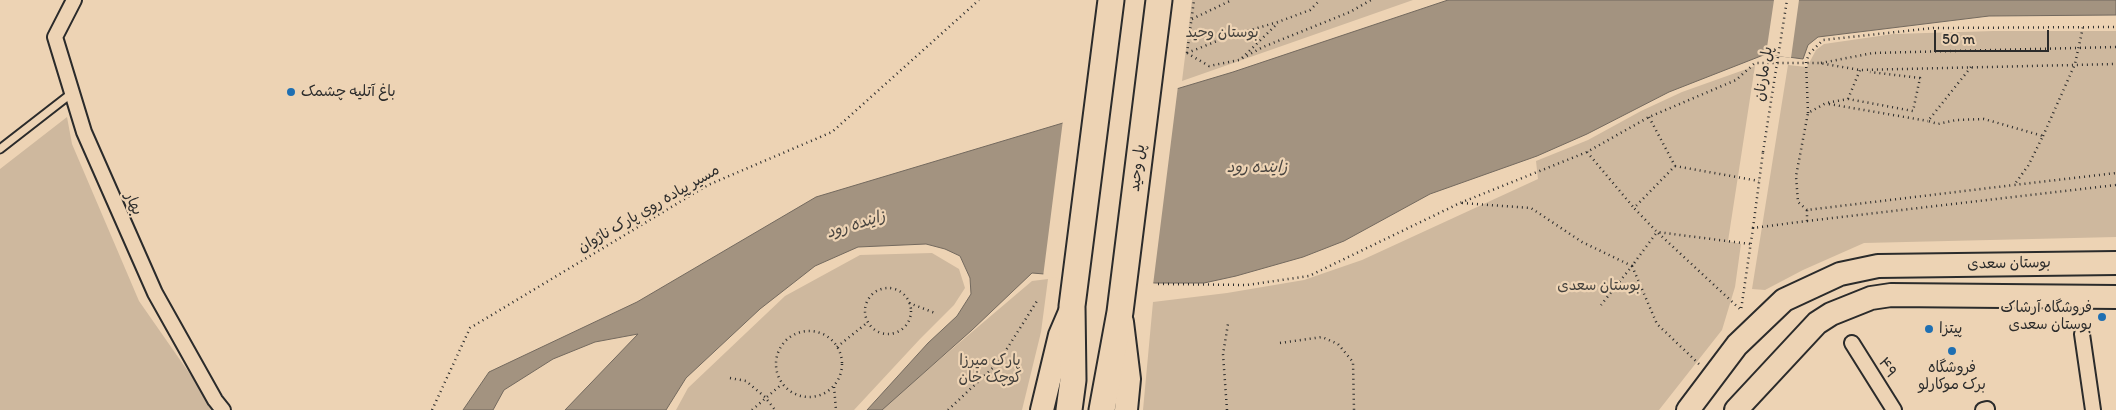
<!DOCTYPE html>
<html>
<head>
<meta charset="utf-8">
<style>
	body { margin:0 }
	#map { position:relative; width:2116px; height:410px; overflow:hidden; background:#edd3b4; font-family:Itim,sans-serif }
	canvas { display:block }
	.scale { position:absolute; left:1934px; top:30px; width:115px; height:22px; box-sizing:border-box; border:2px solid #2b2b2b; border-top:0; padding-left:6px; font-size:15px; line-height:18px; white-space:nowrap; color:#2b2b2b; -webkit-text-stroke:4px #edd3b4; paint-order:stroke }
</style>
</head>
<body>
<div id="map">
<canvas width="2116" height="410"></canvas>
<div class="scale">50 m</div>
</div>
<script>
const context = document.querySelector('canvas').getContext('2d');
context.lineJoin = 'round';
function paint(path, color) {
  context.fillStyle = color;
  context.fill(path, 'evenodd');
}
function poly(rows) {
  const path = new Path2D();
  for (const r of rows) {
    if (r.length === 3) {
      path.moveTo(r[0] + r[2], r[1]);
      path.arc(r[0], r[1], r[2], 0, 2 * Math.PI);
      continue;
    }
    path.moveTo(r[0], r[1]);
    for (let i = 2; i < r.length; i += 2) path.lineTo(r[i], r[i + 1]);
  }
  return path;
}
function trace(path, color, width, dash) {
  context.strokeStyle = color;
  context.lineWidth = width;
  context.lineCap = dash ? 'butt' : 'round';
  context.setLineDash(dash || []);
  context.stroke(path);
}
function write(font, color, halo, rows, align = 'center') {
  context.font = font + ' Itim,"Playpen Sans Arabic",sans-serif';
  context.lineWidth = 4.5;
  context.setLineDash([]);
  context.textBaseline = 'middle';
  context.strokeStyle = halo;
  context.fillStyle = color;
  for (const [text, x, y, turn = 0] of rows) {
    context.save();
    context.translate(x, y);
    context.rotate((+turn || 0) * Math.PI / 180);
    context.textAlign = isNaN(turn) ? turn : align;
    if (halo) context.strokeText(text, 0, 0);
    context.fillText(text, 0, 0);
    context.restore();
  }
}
const green = poly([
	[1192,0,1413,0,1182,81],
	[1993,31,2116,31,2116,237,1864,243,1803,270,1765,290,1752,289,1788,65,1807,67,1816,50,1824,44,1893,34],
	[1755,66,1728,241,1741,244,1735,287,1722,330,1659,410,1143,410,1153,302,1227,293,1304,280,1362,260,1538,179,1536,161,1588,140,1641,111,1682,92],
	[67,117,72,144,139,301,215,410,0,410,0,169],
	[932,253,959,269,965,288,954,305,920,339,854,410,676,410,688,388,785,296,860,255],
	[1048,279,1041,332,1022,410,880,410,1032,281]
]);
const water = poly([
	[1448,0,2116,0,2116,15,1989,16,1818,37,1808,45,1803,59,1766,54,1669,92,1587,134,1537,156,1430,194,1344,241,1303,257,1236,276,1204,283,1155,283,1032,273,972,330,882,410,867,410,928,343,957,316,971,294,970,278,960,256,945,249,926,244,858,247,815,266,760,309,686,378,666,410,565,410,638,334,595,342,553,359,504,390,493,410,463,410,489,372,637,302,816,197,1233,72,1448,0]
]);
const pier = poly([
	[1774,0,1799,0,1791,58,1766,54],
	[1178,86,1153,285,1043,277,1063,120]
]);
const path = poly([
	[1192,19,1232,0],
	[1187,53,1209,66,1239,60,1263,47,1350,12,1371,0],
	[1187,53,1227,37,1278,22,1310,10,1320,0],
	[1187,53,1194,0],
	[1242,58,1278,23],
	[1821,63,1873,53,2116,47],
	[1971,67,1928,121,1938,124,1956,120,1984,119,2043,136,2028,166,2014,185,2116,173],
	[1848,99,1860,70,1862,70],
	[1829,104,1928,121],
	[1808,113,1806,62,1809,54,1823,40,1933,28,2116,27],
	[1649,117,1675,166,1634,208,1657,232,1750,244],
	[2043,136,2075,64,2083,27],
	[1587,152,1634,208],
	[1675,166,1759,181],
	[1462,203,1531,208,1582,242,1632,266,1601,305],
	[1807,210,1798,202,1796,176,1808,113,1826,103,1848,99,1913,111,1920,78,1870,72],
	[1807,221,2116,185],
	[1753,228,1763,152],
	[1158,284,1247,285,1309,276,1460,203,1587,152,1649,117,1736,80,1755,63,1819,63,1860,70,2116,64],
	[888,311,23],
	[909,303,935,313],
	[809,364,33],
	[1280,343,1322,337,1338,344,1353,362,1354,410],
	[837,347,868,322],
	[1699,364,1657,324,1632,266,1657,232,1741,310,1753,228,1807,221,1807,210,2014,185],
	[730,378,746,381,765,397,775,410],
	[834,387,836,410],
	[432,410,470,328,708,185,832,132,979,0],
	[752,410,782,384],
	[948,410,998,363,1037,301],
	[1227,410,1223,354,1228,324]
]);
const lane = poly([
	[0,149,72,93]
]);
const street = poly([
	[74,0,55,37,84,132,155,293,215,400,223,410],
	[2082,334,2093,410],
	[1852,343,1894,410],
	[1983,410,1987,409]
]);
const primary = poly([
	[1122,322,1129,379,1126,410],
	[1042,410,1060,335,1072,307],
	[1688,410,1737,345,1784,300,1840,274,1878,266,2116,263],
	[1736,410,1817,323,1831,314,1871,298,1891,295,2116,297]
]);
const highway = poly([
	[1069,410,1073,380,1072,306,1111,0],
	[1102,410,1120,312,1159,0]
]);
const pathBridge = poly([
	[1763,152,1787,0]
]);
const markers = [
	[291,92,5,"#1f6fb2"],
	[2102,317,5,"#1f6fb2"],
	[1929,329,5,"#1f6fb2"],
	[1952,351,5,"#1f6fb2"]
];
const parkNames = [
	["بوستان وحید",1222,33],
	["بوستان سعدی",1599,286],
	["پارک میرزا",990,361],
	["کوچک خان",990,378]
];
const streetNames = [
	["پل مارنان",1764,74,-81],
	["پل وحید",1138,168,-83],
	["بهار",133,204,66],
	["مسیر پیاده روی پارک ناژوان",649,209,-30],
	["بوستان سعدی",2009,264,-1],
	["۴۹",1887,368,58]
];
const poiNames = [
	["باغ آتلیه چشمک",301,92],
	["فروشگاه آرشاک",2092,308,"right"],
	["بوستان سعدی",2092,325,"right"],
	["پیتزا",1939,329],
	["فروشگاه",1952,368,"center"],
	["برک موکارلو",1952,385,"center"]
];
const waterNames = [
	["زاینده رود",1257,168],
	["زاینده رود",856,225,-17]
];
paint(green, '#ceb89e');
paint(water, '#a39380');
trace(water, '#73695e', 1);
paint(pier, '#edd3b4');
trace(lane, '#2b2b2b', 11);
trace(street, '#2b2b2b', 18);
trace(primary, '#2b2b2b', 26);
trace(highway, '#2b2b2b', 29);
trace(path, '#2b2b2b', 2.5, [1, 4]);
trace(lane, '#edd3b4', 7);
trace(street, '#edd3b4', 14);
trace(primary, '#edd3b4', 22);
trace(highway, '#edd3b4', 25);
trace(pathBridge, '#2b2b2b', 2.5, [1, 4]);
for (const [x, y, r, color] of markers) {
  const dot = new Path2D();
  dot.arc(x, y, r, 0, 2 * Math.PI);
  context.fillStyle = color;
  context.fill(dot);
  trace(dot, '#edd3b4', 2);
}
write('15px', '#43403c', '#edd3b4', parkNames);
write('15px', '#2b2b2b', '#edd3b4', streetNames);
write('15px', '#2b2b2b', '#edd3b4', poiNames, 'left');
write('italic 16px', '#494540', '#edd3b4', waterNames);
</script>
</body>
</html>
